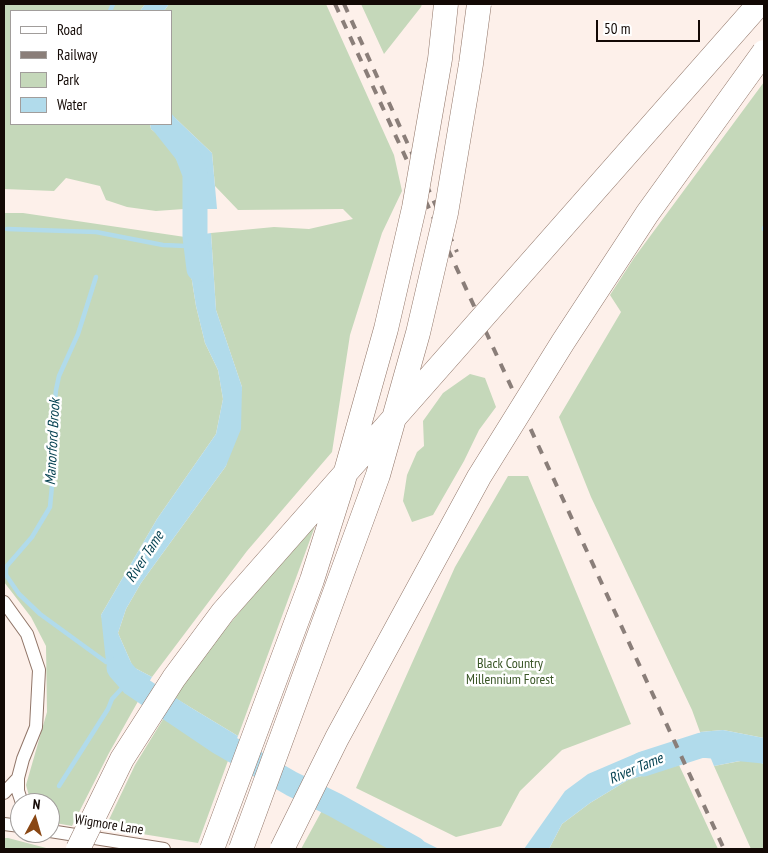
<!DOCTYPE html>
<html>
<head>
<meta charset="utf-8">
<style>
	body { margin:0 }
	#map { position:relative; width:768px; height:853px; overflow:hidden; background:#fdf0ea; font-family:"PT Sans Narrow",sans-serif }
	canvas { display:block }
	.frame { position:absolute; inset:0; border:5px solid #130905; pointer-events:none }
	.legend { position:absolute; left:10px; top:10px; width:162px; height:115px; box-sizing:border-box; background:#fff; border:1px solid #a19d9b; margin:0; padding:6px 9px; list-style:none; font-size:15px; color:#130905 }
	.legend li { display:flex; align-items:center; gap:10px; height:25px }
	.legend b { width:25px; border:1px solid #a19d9b }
	.north { position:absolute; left:10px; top:793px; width:50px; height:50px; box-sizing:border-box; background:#fff; border:1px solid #a19d9b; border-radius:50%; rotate:6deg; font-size:14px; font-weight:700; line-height:20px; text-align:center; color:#130905 }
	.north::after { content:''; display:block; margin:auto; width:18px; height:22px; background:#894714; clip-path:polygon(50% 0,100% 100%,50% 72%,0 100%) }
	.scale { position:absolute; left:596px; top:20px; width:104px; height:22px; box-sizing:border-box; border:2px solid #130905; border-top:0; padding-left:6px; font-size:15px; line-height:18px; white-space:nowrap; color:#130905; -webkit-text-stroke:4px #fff; paint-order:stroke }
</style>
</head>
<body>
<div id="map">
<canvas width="768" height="853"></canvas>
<div class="frame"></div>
<ul class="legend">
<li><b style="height:6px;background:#fff"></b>Road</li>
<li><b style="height:6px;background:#8a7e79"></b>Railway</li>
<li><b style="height:14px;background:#c5d8ba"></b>Park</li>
<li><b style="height:14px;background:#b1dbeb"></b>Water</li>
</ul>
<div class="north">N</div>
<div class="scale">50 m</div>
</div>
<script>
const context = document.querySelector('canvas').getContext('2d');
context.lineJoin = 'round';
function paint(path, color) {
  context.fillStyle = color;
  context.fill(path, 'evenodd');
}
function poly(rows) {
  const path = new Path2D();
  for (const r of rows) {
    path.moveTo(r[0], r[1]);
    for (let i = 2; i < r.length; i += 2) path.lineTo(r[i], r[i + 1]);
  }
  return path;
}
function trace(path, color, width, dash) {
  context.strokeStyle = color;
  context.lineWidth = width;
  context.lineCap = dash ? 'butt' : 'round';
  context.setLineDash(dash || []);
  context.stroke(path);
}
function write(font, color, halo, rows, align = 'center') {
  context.font = font + ' "PT Sans Narrow",sans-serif';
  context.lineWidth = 5;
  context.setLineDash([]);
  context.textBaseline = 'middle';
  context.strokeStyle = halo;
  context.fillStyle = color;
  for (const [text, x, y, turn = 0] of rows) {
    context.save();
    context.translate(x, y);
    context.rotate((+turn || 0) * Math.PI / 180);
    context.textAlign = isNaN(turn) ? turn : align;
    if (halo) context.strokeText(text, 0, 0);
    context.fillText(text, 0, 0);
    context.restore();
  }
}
const green = poly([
	[4,4,145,4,140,11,11,11,11,124,150,124,151,129,169,144,183,173,184,209,156,211,127,207,106,200,100,186,66,178,54,191,4,189],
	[169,4,326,4,394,155,402,191,382,233,350,335,332,452,247,551,152,677,133,667,118,633,126,609,141,583,226,466,242,387,216,310,211,233,274,227,309,229,353,219,343,209,238,210,215,186,212,153,171,114,171,11,164,11],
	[361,4,422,4,421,7,384,54],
	[764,82,764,738,723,730,700,732,692,710,591,497,559,417,621,312,610,295,634,258],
	[4,213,23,213,185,237,196,306,205,343,218,370,223,399,216,434,157,519,101,615,124,686,141,696,109,753,72,826,50,822,50,803,31,803,26,785,47,712,46,646,31,617,4,582],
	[470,374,485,378,496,407,479,430,464,461,433,515,412,522,403,501,407,475,417,452,424,446,423,421,443,393],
	[508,476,528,476,631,724,562,750,520,791,501,826,456,837,356,788,455,567],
	[318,518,238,736,175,698,202,657],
	[165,716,229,758,198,843,105,828,135,765],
	[751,759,764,764,764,849,751,849,714,766],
	[679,765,718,849,549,849,562,824,590,803,628,780],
	[325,805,405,849,301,849],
	[4,838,8,838,50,849,4,849]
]);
const water = poly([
	[145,4,169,4,164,11,140,11],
	[171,114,212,153,217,209,184,209,183,173,169,144,151,129,150,124,171,124],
	[211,233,216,310,242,387,241,429,226,466,141,583,126,609,118,633,133,667,152,677,141,696,124,686,106,662,101,615,157,519,216,434,223,399,218,370,205,343,196,306,185,237],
	[175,698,238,736,229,758,165,716],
	[723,730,764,738,764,764,750,759,714,766,700,732],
	[671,744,679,765,628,780,590,803,562,824,549,849,524,849,565,791,588,774,637,753],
	[329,794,439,849,405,849,325,805]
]);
const stream = poly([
	[110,11,113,4],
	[7,229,96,232,163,245,186,246],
	[764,229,764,228],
	[96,277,78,334,59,376,56,390,54,409,57,432,50,507,32,537,6,567,6,575,19,594,40,614,106,662,111,663],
	[59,786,108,709,112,699,124,686,128,685]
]);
const river = poly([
	[164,124,187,153,195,174,195,237,199,269],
	[119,668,133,684,219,742,292,784,335,805,414,849],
	[643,764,702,745,764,751]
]);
const minor = poly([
	[4,602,27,634,39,670,36,727,23,759,18,778,18,791,22,803],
	[4,793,18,778],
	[4,824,20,826],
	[50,831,164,849]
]);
const rail = poly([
	[335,4,724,849],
	[344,4,457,252]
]);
const motorwayBridge = poly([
	[78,849,122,759,174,678,223,612,759,4],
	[212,849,312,580,343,482,386,329,414,208,440,59,446,4],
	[241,849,378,475,418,333,446,213,471,64,479,4],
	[282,849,337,738,479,477,563,342,647,214,764,52]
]);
const parkNames = [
	["Black Country",510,664],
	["Millennium Forest",510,680]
];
const streetNames = [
	["Wigmore Lane",109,825,9]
];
const waterNames = [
	["Manorford Brook",53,442,-87],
	["River Tame",145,557,-57],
	["River Tame",636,769,-23]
];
paint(green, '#c5d8ba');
paint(water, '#b1dbeb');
trace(stream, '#b1dbeb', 4.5);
trace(river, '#b1dbeb', 25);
trace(minor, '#907568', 14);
trace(minor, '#fff', 12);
trace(rail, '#8a7e79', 4, [9, 9]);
trace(motorwayBridge, '#907568', 25, []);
trace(motorwayBridge, '#fff', 24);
write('14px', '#3a5627', '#fff', parkNames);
write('14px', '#130905', '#fff', streetNames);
write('italic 15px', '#003e4e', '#fff', waterNames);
</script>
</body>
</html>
